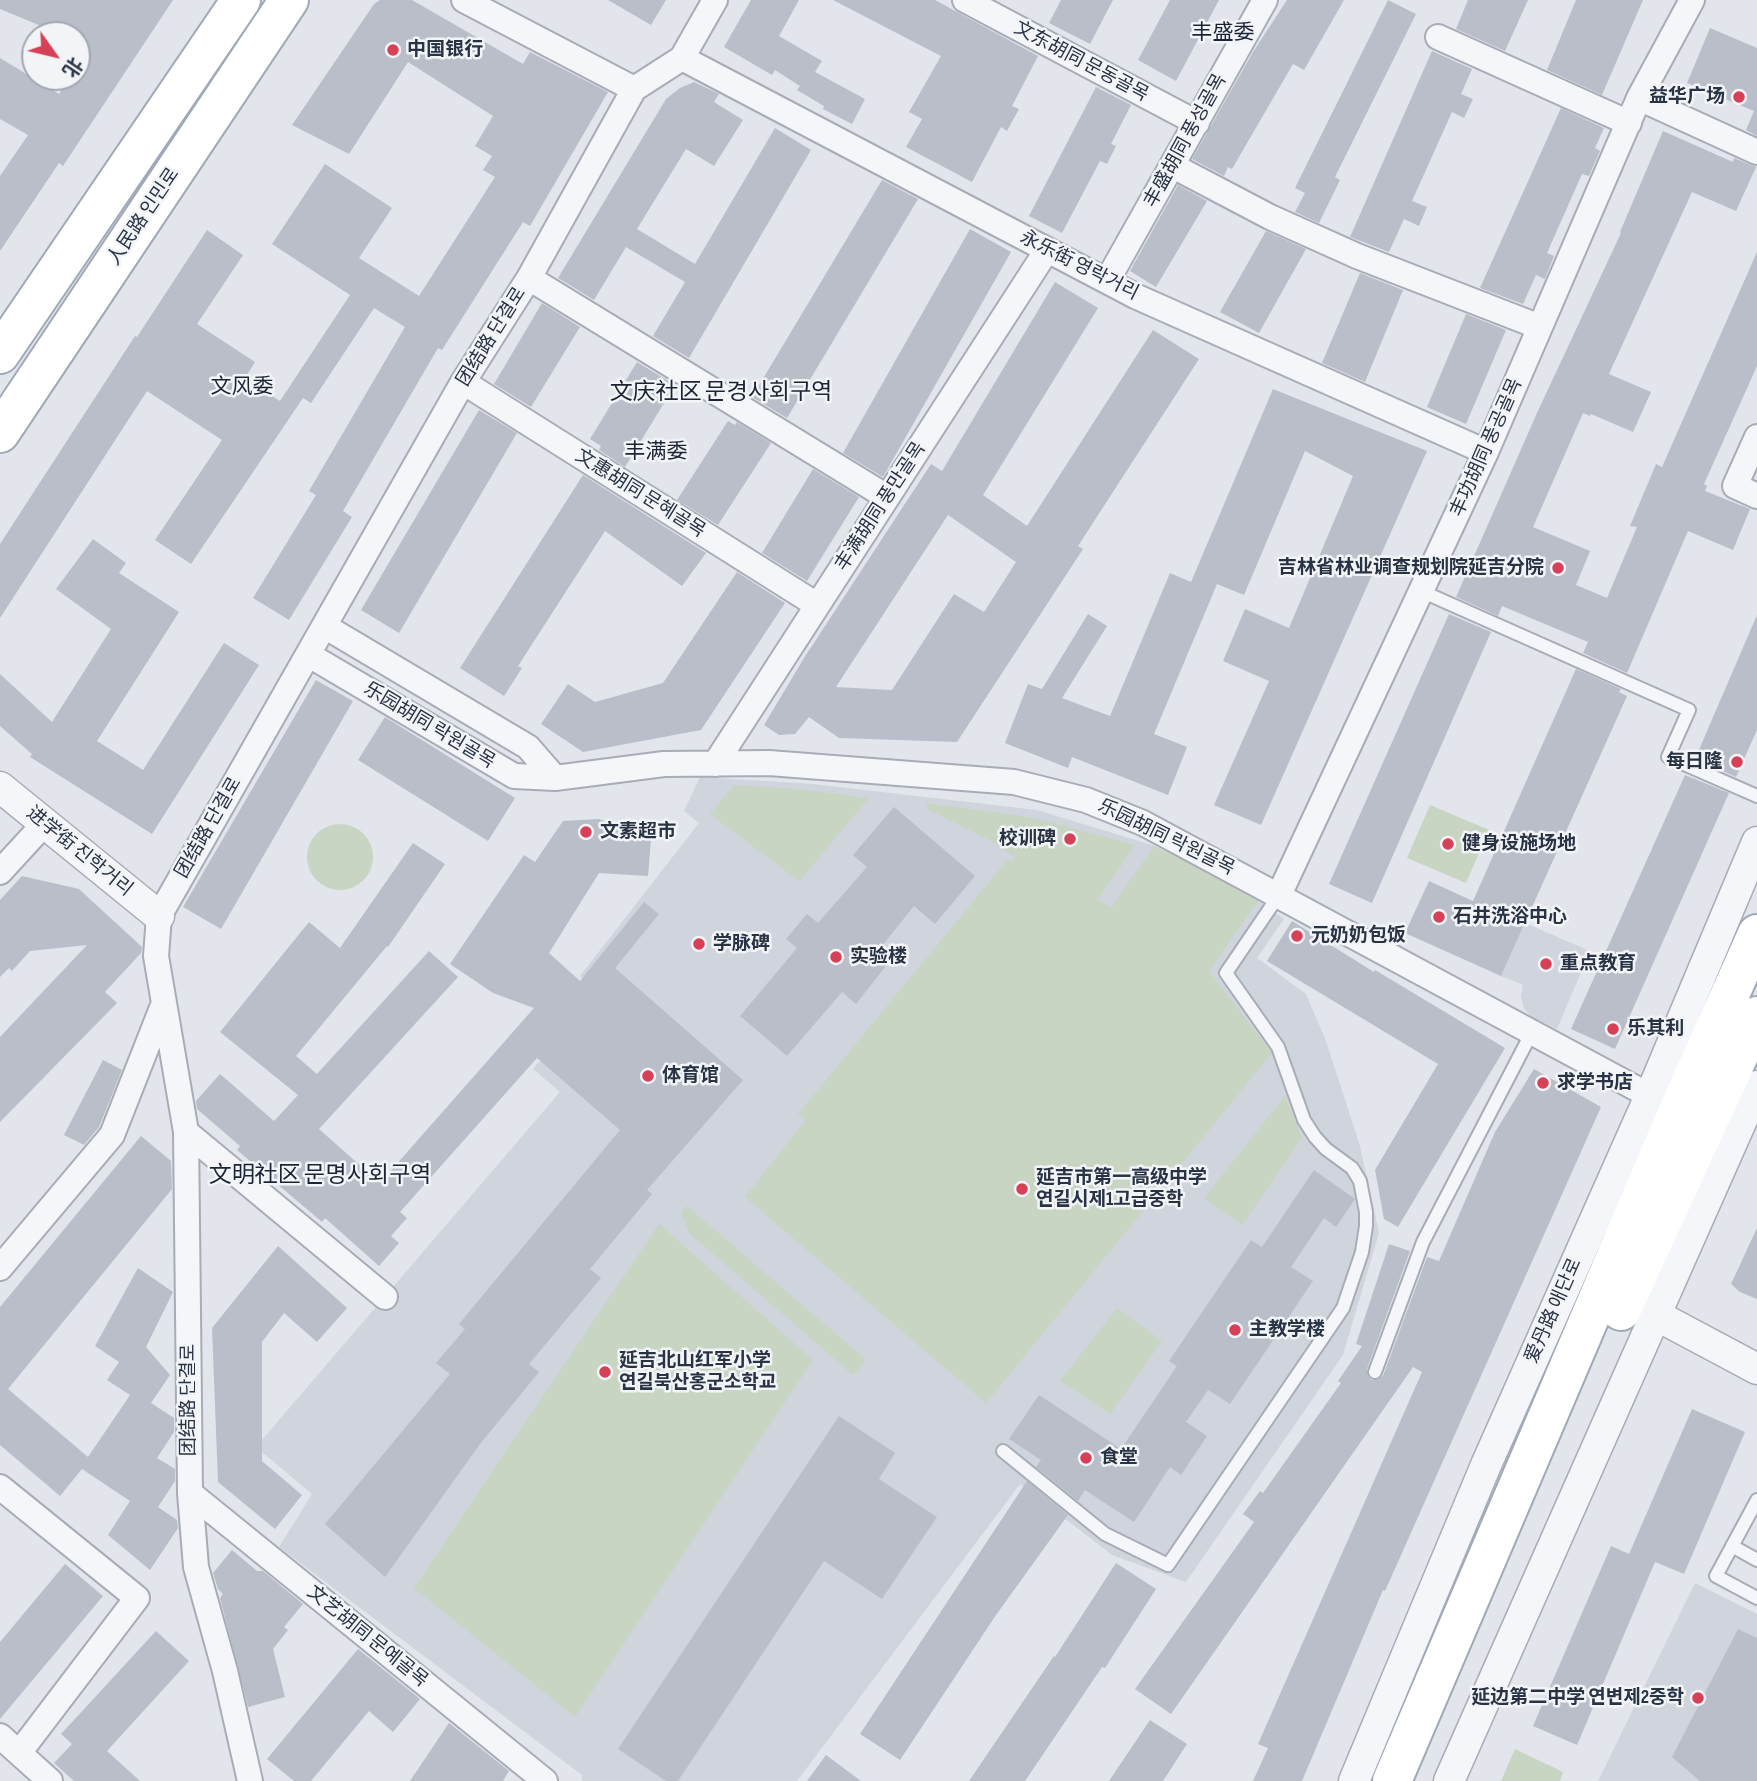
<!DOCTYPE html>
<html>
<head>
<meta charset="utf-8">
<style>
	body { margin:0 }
	#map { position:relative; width:1757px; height:1781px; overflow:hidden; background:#e2e5eb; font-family:"Sofia Sans Condensed","Noto Sans SC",sans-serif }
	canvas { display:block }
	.north { position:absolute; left:21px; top:21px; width:70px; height:70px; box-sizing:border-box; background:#f2f4f8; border:2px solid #a2a7b0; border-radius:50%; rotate:124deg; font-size:19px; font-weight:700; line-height:28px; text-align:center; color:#293344 }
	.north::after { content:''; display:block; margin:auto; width:24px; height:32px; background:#d64157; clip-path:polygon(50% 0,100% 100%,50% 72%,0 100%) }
</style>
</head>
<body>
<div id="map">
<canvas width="1757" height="1781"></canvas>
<div class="north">北</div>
</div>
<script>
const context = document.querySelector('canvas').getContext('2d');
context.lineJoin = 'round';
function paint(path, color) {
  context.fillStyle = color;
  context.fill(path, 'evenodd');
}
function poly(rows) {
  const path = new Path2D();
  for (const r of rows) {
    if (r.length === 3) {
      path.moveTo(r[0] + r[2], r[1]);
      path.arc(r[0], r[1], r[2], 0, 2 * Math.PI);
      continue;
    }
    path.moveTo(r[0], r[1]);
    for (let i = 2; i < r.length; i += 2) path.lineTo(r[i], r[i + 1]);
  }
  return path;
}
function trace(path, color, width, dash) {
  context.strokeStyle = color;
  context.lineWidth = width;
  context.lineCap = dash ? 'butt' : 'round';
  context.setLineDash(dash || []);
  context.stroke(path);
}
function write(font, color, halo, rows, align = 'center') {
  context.font = font + ' "Sofia Sans Condensed","Noto Sans SC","Noto Sans KR",sans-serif';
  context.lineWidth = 5;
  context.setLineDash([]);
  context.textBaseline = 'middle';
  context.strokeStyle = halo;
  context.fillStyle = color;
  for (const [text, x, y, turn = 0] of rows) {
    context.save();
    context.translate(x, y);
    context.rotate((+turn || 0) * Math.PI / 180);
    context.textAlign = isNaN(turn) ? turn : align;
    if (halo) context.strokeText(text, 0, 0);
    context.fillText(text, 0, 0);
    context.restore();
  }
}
const built = poly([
	[700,777,813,784,1037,810,1152,845,1209,872,1246,892,1284,919,1257,958,1306,994,1326,1041,1360,1146,1379,1233,1343,1355,1186,1582,1112,1555,1020,1484,797,1781,582,1781,582,1775,279,1547,312,1494,256,1447,560,1092,533,1069,599,992,580,976,699,823,684,811],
	[1525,923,1590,951,1557,1029,1532,1017,1524,1009,1521,996,1523,985,1501,976],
	[1695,1583,1757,1614,1757,1781,1598,1781]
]);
const green = poly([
	[734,785,798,789,869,798,799,881,710,814],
	[927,803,1035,818,1135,845,1098,900,1111,908,1154,846,1209,872,1258,901,1209,971,1272,1053,986,1403,745,1197,805,1121,798,1114,1008,859,1012,862,1015,857,991,841,927,809],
	[1430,805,1489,830,1466,883,1407,858],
	[340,857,33],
	[1285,1096,1302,1138,1242,1225,1204,1198],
	[687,1206,866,1360,853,1375,689,1233,681,1213],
	[659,1224,813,1360,575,1717,414,1588],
	[1117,1308,1162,1341,1110,1414,1060,1381],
	[1515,1749,1563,1772,1560,1781,1501,1781]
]);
const building = poly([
	[0,0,173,0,63,166,59,163,0,251,0,176,28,135,0,119,0,58,59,94,70,77,77,77,77,35,63,35,0,9],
	[380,0,412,0,523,64,530,52,608,92,530,226,523,222,442,350,438,348,343,511,352,517,289,620,253,598,316,495,309,491,405,327,374,308,311,403,303,398,191,564,155,540,222,440,147,391,0,618,0,544,135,336,137,337,207,230,243,255,197,324,255,362,245,378,280,401,350,295,272,244,325,164,392,208,359,258,419,296,495,177,483,170,492,156,475,146,493,116,408,62,349,154,292,125,374,4],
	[608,0,666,0,651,25],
	[751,0,799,0,779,36,822,61,815,72,865,99,852,124,823,109,824,106,797,90,800,86,775,70,772,75,724,47],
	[833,0,935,0,1038,56,1012,106,1019,109,1007,131,1001,127,972,182,906,147,922,119,909,112,941,56],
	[1061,0,1113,0,1090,44,1049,23],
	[1170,0,1219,0,1176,81,1138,60],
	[1287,0,1344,0,1304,70,1293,64,1232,169,1228,167,1224,176,1192,159,1253,52],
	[1388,0,1416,14,1335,177,1340,180,1319,223,1295,212,1305,193,1295,188],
	[1468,0,1528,0,1505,51,1456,29],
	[1576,0,1643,0,1602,95,1547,70],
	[1710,28,1757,48,1757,136,1746,130,1754,111,1687,83],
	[1432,51,1472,69,1461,94,1473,99,1464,118,1452,112,1412,201,1427,207,1419,226,1404,219,1389,252,1350,237],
	[694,82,719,94,714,102,743,120,714,166,686,149,637,229,695,264,775,128,811,150,689,358,653,336,685,282,626,247,594,300,558,278,666,99,680,88],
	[1096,87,1131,105,1111,144,1116,146,1107,164,1100,161,1062,233,1029,216],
	[1561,108,1604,128,1595,148,1600,151,1589,176,1582,174,1547,253,1554,256,1545,279,1536,275,1523,304,1480,288],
	[1663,131,1733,162,1734,158,1756,167,1736,211,1692,192,1609,374,1651,392,1633,432,1591,414,1590,416,1583,413,1533,527,1590,551,1576,585,1607,598,1637,527,1630,526,1656,464,1662,467,1757,252,1757,366,1704,484,1707,486,1705,491,1750,509,1733,550,1688,531,1627,673,1583,653,1588,642,1502,606,1498,616,1456,597,1537,413,1621,233,1620,232],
	[882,180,918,199,787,418,752,397],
	[1178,185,1207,201,1156,287,1130,271],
	[970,229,1011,252,883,477,843,453],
	[1266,231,1306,249,1259,333,1220,312],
	[1360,273,1403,290,1365,382,1322,363],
	[1055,282,1098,308,983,495,1027,526,1153,330,1199,359,1078,546,1083,549,957,742,839,738,809,717,795,734,779,735,764,725,804,658,931,464,942,471],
	[948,515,1016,562,984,612,954,594,892,690,836,687],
	[542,303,580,327,531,407,494,384],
	[1466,314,1506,330,1466,424,1427,407],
	[637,362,675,385,625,467,599,450,601,446,590,439],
	[1273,389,1427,451,1261,825,1214,805,1269,681,1223,661,1245,609,1289,628,1353,476,1305,451,1244,595,1217,584,1154,734,1187,747,1168,795,1072,757,1068,768,1005,743,1028,684,1042,689,1088,614,1107,626,1062,698,1110,716,1170,573,1191,582],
	[479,410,517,433,399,633,361,610],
	[728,421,735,425,737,422,771,443,718,525,677,500],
	[813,469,859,497,807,581,762,553],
	[583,475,706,553,682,586,605,531,518,666,522,668,504,696,460,668],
	[93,539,126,563,119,573,179,612,97,741,143,770,224,643,259,665,152,834,30,757,32,754,0,726,0,674,52,722,111,629,56,589],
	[737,572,785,603,701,730,583,752,541,724,568,684,595,702,663,683],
	[1449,614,1491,632,1372,903,1329,884],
	[1757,615,1757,730,1736,777,1695,759],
	[1576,669,1621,689,1619,692,1627,696,1501,976,1405,933,1429,881,1473,901],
	[316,680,353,701,221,929,183,907],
	[385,717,515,798,488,841,358,760],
	[1685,775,1729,793,1615,1049,1571,1029],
	[894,807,975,876,935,924,914,906,877,952,889,962,856,1004,842,992,787,1056,740,1016,797,948,786,939,807,914,818,923,867,867,853,855],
	[599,819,651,839,648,876,599,873,549,953,580,981,644,902,659,914,615,968,743,1080,647,1190,652,1194,590,1269,601,1278,529,1364,539,1372,480,1444,385,1577,325,1524,450,1374,436,1363,465,1329,459,1324,620,1130,537,1058,400,1212,407,1218,391,1236,399,1243,379,1266,325,1218,322,1222,237,1150,240,1146,197,1109,196,1101,220,1074,274,1121,298,1095,220,1032,309,922,340,948,413,843,445,864,388,947,387,946,296,1056,317,1074,429,951,458,977,319,1129,380,1183,534,1008,493,993,450,964,524,855,535,862,563,821],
	[22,876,79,889,142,947,141,953,105,992,117,1003,0,1122,0,1037,87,945,30,951,12,971,9,968,0,977,0,900],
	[1292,921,1374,972,1375,970,1505,1048,1398,1227,1384,1219,1375,1170,1438,1064,1267,961],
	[103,1060,122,1070,99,1127,84,1145,64,1135],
	[1534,1069,1601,1107,1385,1591,1383,1590,1302,1781,1253,1781,1268,1748,1258,1744,1422,1372,1413,1367,1171,1714,1135,1689,1254,1522,1243,1514,1260,1491,1263,1493,1341,1383,1338,1381,1362,1346,1356,1344,1389,1244,1410,1251,1367,1369,1367,1374,1371,1380,1377,1380,1383,1376,1427,1257,1439,1261,1495,1132],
	[141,1136,171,1161,172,1189,8,1389,88,1457,130,1395,107,1380,119,1362,95,1346,138,1268,173,1292,146,1347,170,1375,151,1403,174,1418,174,1432,157,1458,175,1469,175,1481,158,1507,177,1520,178,1528,150,1570,108,1535,130,1501,82,1469,60,1496,0,1445,0,1307],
	[1314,1170,1355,1199,1336,1227,1324,1218,1291,1267,1313,1281,1230,1404,1208,1390,1186,1422,1207,1436,1181,1475,1170,1467,1134,1522,1085,1490,1078,1501,1036,1467,1041,1460,1009,1439,1039,1395,1121,1449,1177,1366,1169,1361,1251,1240,1262,1247],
	[1757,1228,1757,1299,1740,1292,1731,1284],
	[278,1246,347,1308,317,1342,284,1313,262,1342,262,1461,302,1495,275,1529,218,1482,212,1328],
	[1692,1409,1745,1432,1684,1574,1655,1562,1577,1745,1533,1726,1611,1546,1629,1554],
	[839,1416,895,1453,879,1479,937,1517,882,1599,824,1561,678,1781,666,1781,618,1749],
	[1027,1481,1068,1515,996,1615,900,1760,860,1734],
	[232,1550,257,1571,263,1571,303,1604,284,1627,288,1630,273,1649,285,1697,248,1707,220,1598,223,1594,218,1589,213,1573],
	[1116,1563,1156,1589,1105,1668,1102,1667,1025,1781,969,1781,1054,1656,1055,1657],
	[65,1564,103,1596,0,1719,0,1642],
	[1738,1629,1757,1638,1757,1781,1700,1781,1672,1757],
	[156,1631,189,1661,107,1751,140,1781,74,1781,54,1763,72,1744,61,1734],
	[358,1649,420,1699,393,1732,369,1711,311,1781,294,1781,267,1759],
	[1150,1720,1187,1744,1163,1781,1109,1781],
	[449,1723,509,1771,503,1781,410,1781],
	[826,1755,861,1781,807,1781]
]);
const service = poly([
	[1421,591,1689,710,1668,757,1757,796],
	[1375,1372,1423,1242,1532,1032],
	[1003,1451,1105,1534,1168,1565,1343,1308,1362,1252,1366,1226,1366,1212,1360,1181,1352,1168,1326,1149,1315,1137,1304,1120,1278,1047,1226,973,1279,895],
	[1757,1500,1716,1576,1757,1598],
	[1732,1546,1757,1560]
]);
const minor = poly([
	[464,0,634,89],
	[965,0,1197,123],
	[1438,37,1629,123],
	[682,58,1135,296,1486,452],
	[1639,98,1757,152],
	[1173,166,1270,217,1357,256,1540,327],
	[529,278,887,497],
	[1107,281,1265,0],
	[463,382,817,605],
	[1757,437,1735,486,1757,496],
	[326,627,528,747,555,778],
	[309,655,514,776,555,778,664,764,769,763,1014,782,1086,800,1143,823,1665,1104],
	[715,764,1047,250],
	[0,872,45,823],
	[1279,895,1486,452,1639,98,1692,0],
	[186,1132,385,1297],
	[0,1268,112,1135,162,1008],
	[0,1487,137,1598,19,1753],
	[190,1493,545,1781],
	[0,1736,50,1781],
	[250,1781,225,1671,196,1567,190,1493,186,1132,156,956,159,916,463,382,529,278,634,89,682,58,715,0]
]);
const tertiary = poly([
	[0,787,159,916],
	[1637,1305,1757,1369],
	[1354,1781,1486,1465,1650,1096,1757,842],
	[1449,1781,1757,1086]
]);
const primary = poly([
	[0,354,241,0],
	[0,433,289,0],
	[1621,1311,1757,1016],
	[1392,1781,1678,1111,1757,934]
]);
const markers = [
	[393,50,7,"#d64157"],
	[1739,97,7,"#d64157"],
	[1558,568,7,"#d64157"],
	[1737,762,7,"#d64157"],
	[586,832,7,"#d64157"],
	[1070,839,7,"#d64157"],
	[1448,844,7,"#d64157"],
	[1439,917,7,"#d64157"],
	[1297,936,7,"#d64157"],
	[699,944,7,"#d64157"],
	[836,957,7,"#d64157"],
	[1546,964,7,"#d64157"],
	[1613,1029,7,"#d64157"],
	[648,1076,7,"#d64157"],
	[1543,1083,7,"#d64157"],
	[1022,1189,7,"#d64157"],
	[1235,1330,7,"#d64157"],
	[605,1372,7,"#d64157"],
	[1086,1458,7,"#d64157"],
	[1698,1698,7,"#d64157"]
];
const poiNames = [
	["中国银行",407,50],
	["益华广场",1725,97,"right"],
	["吉林省林业调查规划院延吉分院",1544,568,"right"],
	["每日隆",1723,762,"right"],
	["文素超市",600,832],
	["校训碑",1056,839,"right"],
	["健身设施场地",1462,844],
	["石井洗浴中心",1453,917],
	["元奶奶包饭",1311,936],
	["学脉碑",713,944],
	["实验楼",850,957],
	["重点教育",1560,964],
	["乐其利",1627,1029],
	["体育馆",662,1076],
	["求学书店",1557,1083],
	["延吉市第一高级中学",1036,1178],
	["연길시제1고급중학",1036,1200],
	["主教学楼",1249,1330],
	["延吉北山红军小学",619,1361],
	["연길북산홍군소학교",619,1383],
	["食堂",1100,1458],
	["延边第二中学 연변제2중학",1684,1698,"right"]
];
const streetNames = [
	["文东胡同 문동골목",1081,62,28],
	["丰盛胡同 풍성골목",1186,141,-61],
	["人民路 인민로",144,217,-56],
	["永乐街 영락거리",1079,266,27],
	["团结路 단결로",492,337,-58],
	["丰功胡同 풍공골목",1487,448,-66],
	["文惠胡同 문혜골목",640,494,32],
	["丰满胡同 풍만골목",881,507,-57],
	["乐园胡同 락원골목",429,726,31],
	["团结路 단결로",209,828,-60],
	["乐园胡同 락원골목",1166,838,26],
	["进学街 진학거리",79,852,39],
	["爱丹路 애단로",1554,1311,-66],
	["团结路 단결로",189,1400,-90],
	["文艺胡同 문예골목",367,1637,39]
];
const neighbourhoodNames = [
	["丰盛委",1223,34],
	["文风委",242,388],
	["丰满委",656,453]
];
const quarterNames = [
	["文庆社区 문경사회구역",721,393],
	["文明社区 문명사회구역",320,1176]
];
paint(built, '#d0d4dd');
paint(green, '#c7d5c2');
paint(building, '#b9bec9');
trace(service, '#a7acb6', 16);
trace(minor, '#a7acb6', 28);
trace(tertiary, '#a7acb6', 33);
trace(primary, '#a0a9b7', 42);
trace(service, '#f5f6f9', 12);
trace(minor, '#f5f6f9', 24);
trace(tertiary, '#f5f6f9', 30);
trace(primary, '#fff', 38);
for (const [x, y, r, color] of markers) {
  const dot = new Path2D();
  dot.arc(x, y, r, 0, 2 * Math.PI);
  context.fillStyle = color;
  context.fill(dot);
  trace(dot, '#f2f4f8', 2.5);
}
write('bold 19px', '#293344', '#f2f4f8', poiNames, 'left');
write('19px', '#293344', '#f2f4f8', streetNames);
write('21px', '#1b2435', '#f2f4f8', neighbourhoodNames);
write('23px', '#1b2435', '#f2f4f8', quarterNames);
</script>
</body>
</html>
